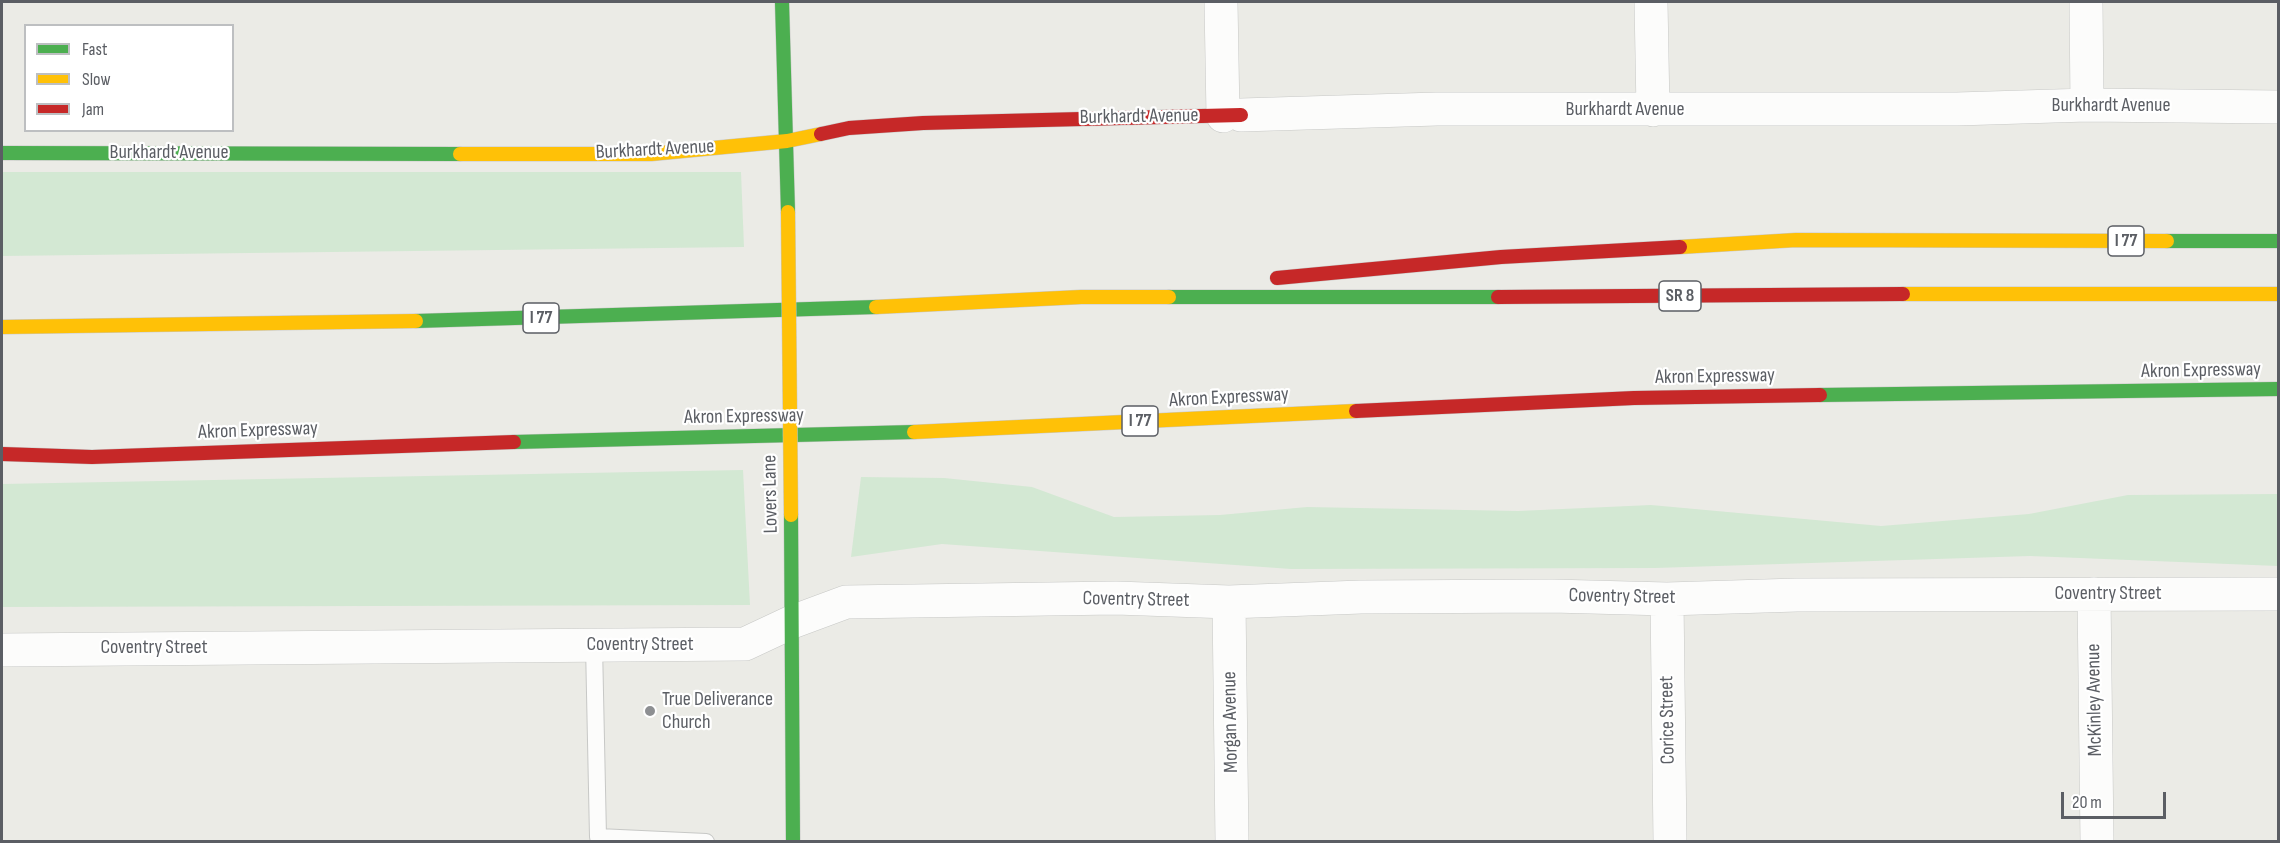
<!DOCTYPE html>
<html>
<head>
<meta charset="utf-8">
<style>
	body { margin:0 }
	#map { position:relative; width:2280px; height:843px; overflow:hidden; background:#ebebe6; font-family:"Sofia Sans Condensed",sans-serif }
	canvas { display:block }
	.frame { position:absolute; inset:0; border:3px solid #5b5e64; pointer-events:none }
	.legend { position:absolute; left:24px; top:24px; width:210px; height:108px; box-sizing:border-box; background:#fff; border:2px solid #bdbfc1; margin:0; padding:8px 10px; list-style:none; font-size:18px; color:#5b5e64 }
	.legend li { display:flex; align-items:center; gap:12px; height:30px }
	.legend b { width:30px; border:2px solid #bdbfc1 }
	.scale { position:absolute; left:2061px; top:792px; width:105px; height:27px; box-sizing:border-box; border:3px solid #5b5e64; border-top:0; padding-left:8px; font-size:18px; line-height:21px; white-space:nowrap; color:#5b5e64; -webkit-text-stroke:4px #fff; paint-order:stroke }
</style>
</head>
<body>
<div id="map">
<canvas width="2280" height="843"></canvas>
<div class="frame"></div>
<ul class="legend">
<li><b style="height:8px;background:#4caf50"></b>Fast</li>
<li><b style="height:8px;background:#ffc107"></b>Slow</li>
<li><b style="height:8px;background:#c62828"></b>Jam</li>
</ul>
<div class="scale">20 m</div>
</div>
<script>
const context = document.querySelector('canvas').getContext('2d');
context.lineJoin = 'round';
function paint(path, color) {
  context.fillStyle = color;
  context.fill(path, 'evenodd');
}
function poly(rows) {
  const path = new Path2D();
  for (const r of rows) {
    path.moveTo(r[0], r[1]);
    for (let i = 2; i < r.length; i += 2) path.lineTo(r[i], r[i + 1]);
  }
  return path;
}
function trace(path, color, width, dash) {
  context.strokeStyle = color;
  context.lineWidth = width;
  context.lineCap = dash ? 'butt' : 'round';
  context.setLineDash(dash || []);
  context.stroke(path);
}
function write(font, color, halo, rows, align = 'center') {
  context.font = font + ' "Sofia Sans Condensed",sans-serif';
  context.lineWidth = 4.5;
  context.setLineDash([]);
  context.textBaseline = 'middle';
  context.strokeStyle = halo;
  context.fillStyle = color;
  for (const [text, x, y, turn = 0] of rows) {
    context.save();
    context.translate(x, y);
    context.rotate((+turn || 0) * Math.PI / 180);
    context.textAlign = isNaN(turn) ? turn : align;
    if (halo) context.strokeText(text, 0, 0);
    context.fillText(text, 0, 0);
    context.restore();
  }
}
const green = poly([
	[2,172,741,172,744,247,2,256],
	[743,470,750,605,2,607,2,484],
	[861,477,944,478,1032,487,1114,517,1220,515,1307,507,1518,511,1651,505,1881,526,2029,514,2128,495,2278,494,2278,566,2030,556,1655,568,1291,569,942,544,851,557]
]);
const lane = poly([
	[594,645,598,837,706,842]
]);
const street = poly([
	[1221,2,1223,116],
	[1651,2,1653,110],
	[2086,2,2087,105],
	[1241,115,1437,109,1957,109,2087,105,2278,107],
	[2094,594,2097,842],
	[1667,599,1670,842],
	[1229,602,1232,842],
	[2,650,745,644,792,622,846,602,1116,598,1229,602,1361,597,1552,596,1667,599,1797,595,2278,594]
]);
const fast = poly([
	[782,2,788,212],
	[2,153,460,154],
	[2167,241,2278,241],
	[1169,297,1498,297],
	[416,321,876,307],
	[1820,395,2278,389],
	[514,442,914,432],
	[791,515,793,842]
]);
const slow = poly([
	[460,154,651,154,787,141,821,134],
	[1680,247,1796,240,2167,241],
	[1903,294,2278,294],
	[876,307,1081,297,1169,297],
	[2,327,416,321],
	[914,432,1356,411]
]);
const jam = poly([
	[821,134,849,128,923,123,1241,115],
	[1277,278,1501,257,1680,247],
	[1498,297,1903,294],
	[1356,411,1634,398,1820,395],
	[2,454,92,457,514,442]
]);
const slowBridge = poly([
	[788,212,791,515]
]);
const markers = [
	[650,711,6,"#8d8f92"]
];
const shields = [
	[2126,241,36],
	[1680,296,42],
	[541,318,36],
	[1140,421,36]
];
const shieldNames = [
	["I 77",2126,241],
	["SR 8",1680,296],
	["I 77",541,318],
	["I 77",1140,421]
];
const streetNames = [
	["Burkhardt Avenue",2111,106],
	["Burkhardt Avenue",1625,110],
	["Burkhardt Avenue",1139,117,-1],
	["Burkhardt Avenue",655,150,-3],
	["Burkhardt Avenue",169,153],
	["Akron Expressway",2201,371,-1],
	["Akron Expressway",1715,377,-1],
	["Akron Expressway",1229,398,-3],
	["Akron Expressway",744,417,-1],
	["Akron Expressway",258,431,-2],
	["Lovers Lane",771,494,-91],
	["Coventry Street",2108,594],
	["Coventry Street",1622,597,1],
	["Coventry Street",1136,600,1],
	["Coventry Street",640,645],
	["Coventry Street",154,648],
	["McKinley Avenue",2095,700,-91],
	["Corice Street",1668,720,-91],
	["Morgan Avenue",1231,722,-91]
];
const poiNames = [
	["True Deliverance",662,700],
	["Church",662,723]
];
paint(green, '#d3e8d3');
trace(lane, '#c7c8c6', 18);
trace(street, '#c7c8c6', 34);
trace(fast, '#c8c8c7', 15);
trace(slow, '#c8c8c7', 15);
trace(jam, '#c8c8c7', 15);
trace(lane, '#fcfcfb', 16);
trace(street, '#fcfcfb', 33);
trace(fast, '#4caf50', 14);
trace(slow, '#ffc107', 14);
trace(jam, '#c62828', 14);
trace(slowBridge, '#c8c8c7', 15, []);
trace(slowBridge, '#ffc107', 14);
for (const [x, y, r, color] of markers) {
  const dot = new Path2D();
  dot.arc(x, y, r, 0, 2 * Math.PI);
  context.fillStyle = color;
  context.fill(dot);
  trace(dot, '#fff', 2);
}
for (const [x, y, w] of shields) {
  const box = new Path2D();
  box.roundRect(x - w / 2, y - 15, w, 30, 4.5);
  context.fillStyle = '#fff';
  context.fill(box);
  trace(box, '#5b5e64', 1.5);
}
write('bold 18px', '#5b5e64', null, shieldNames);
write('20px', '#5b5e64', '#fff', streetNames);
write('20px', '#5b5e64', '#fff', poiNames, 'left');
</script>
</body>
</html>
